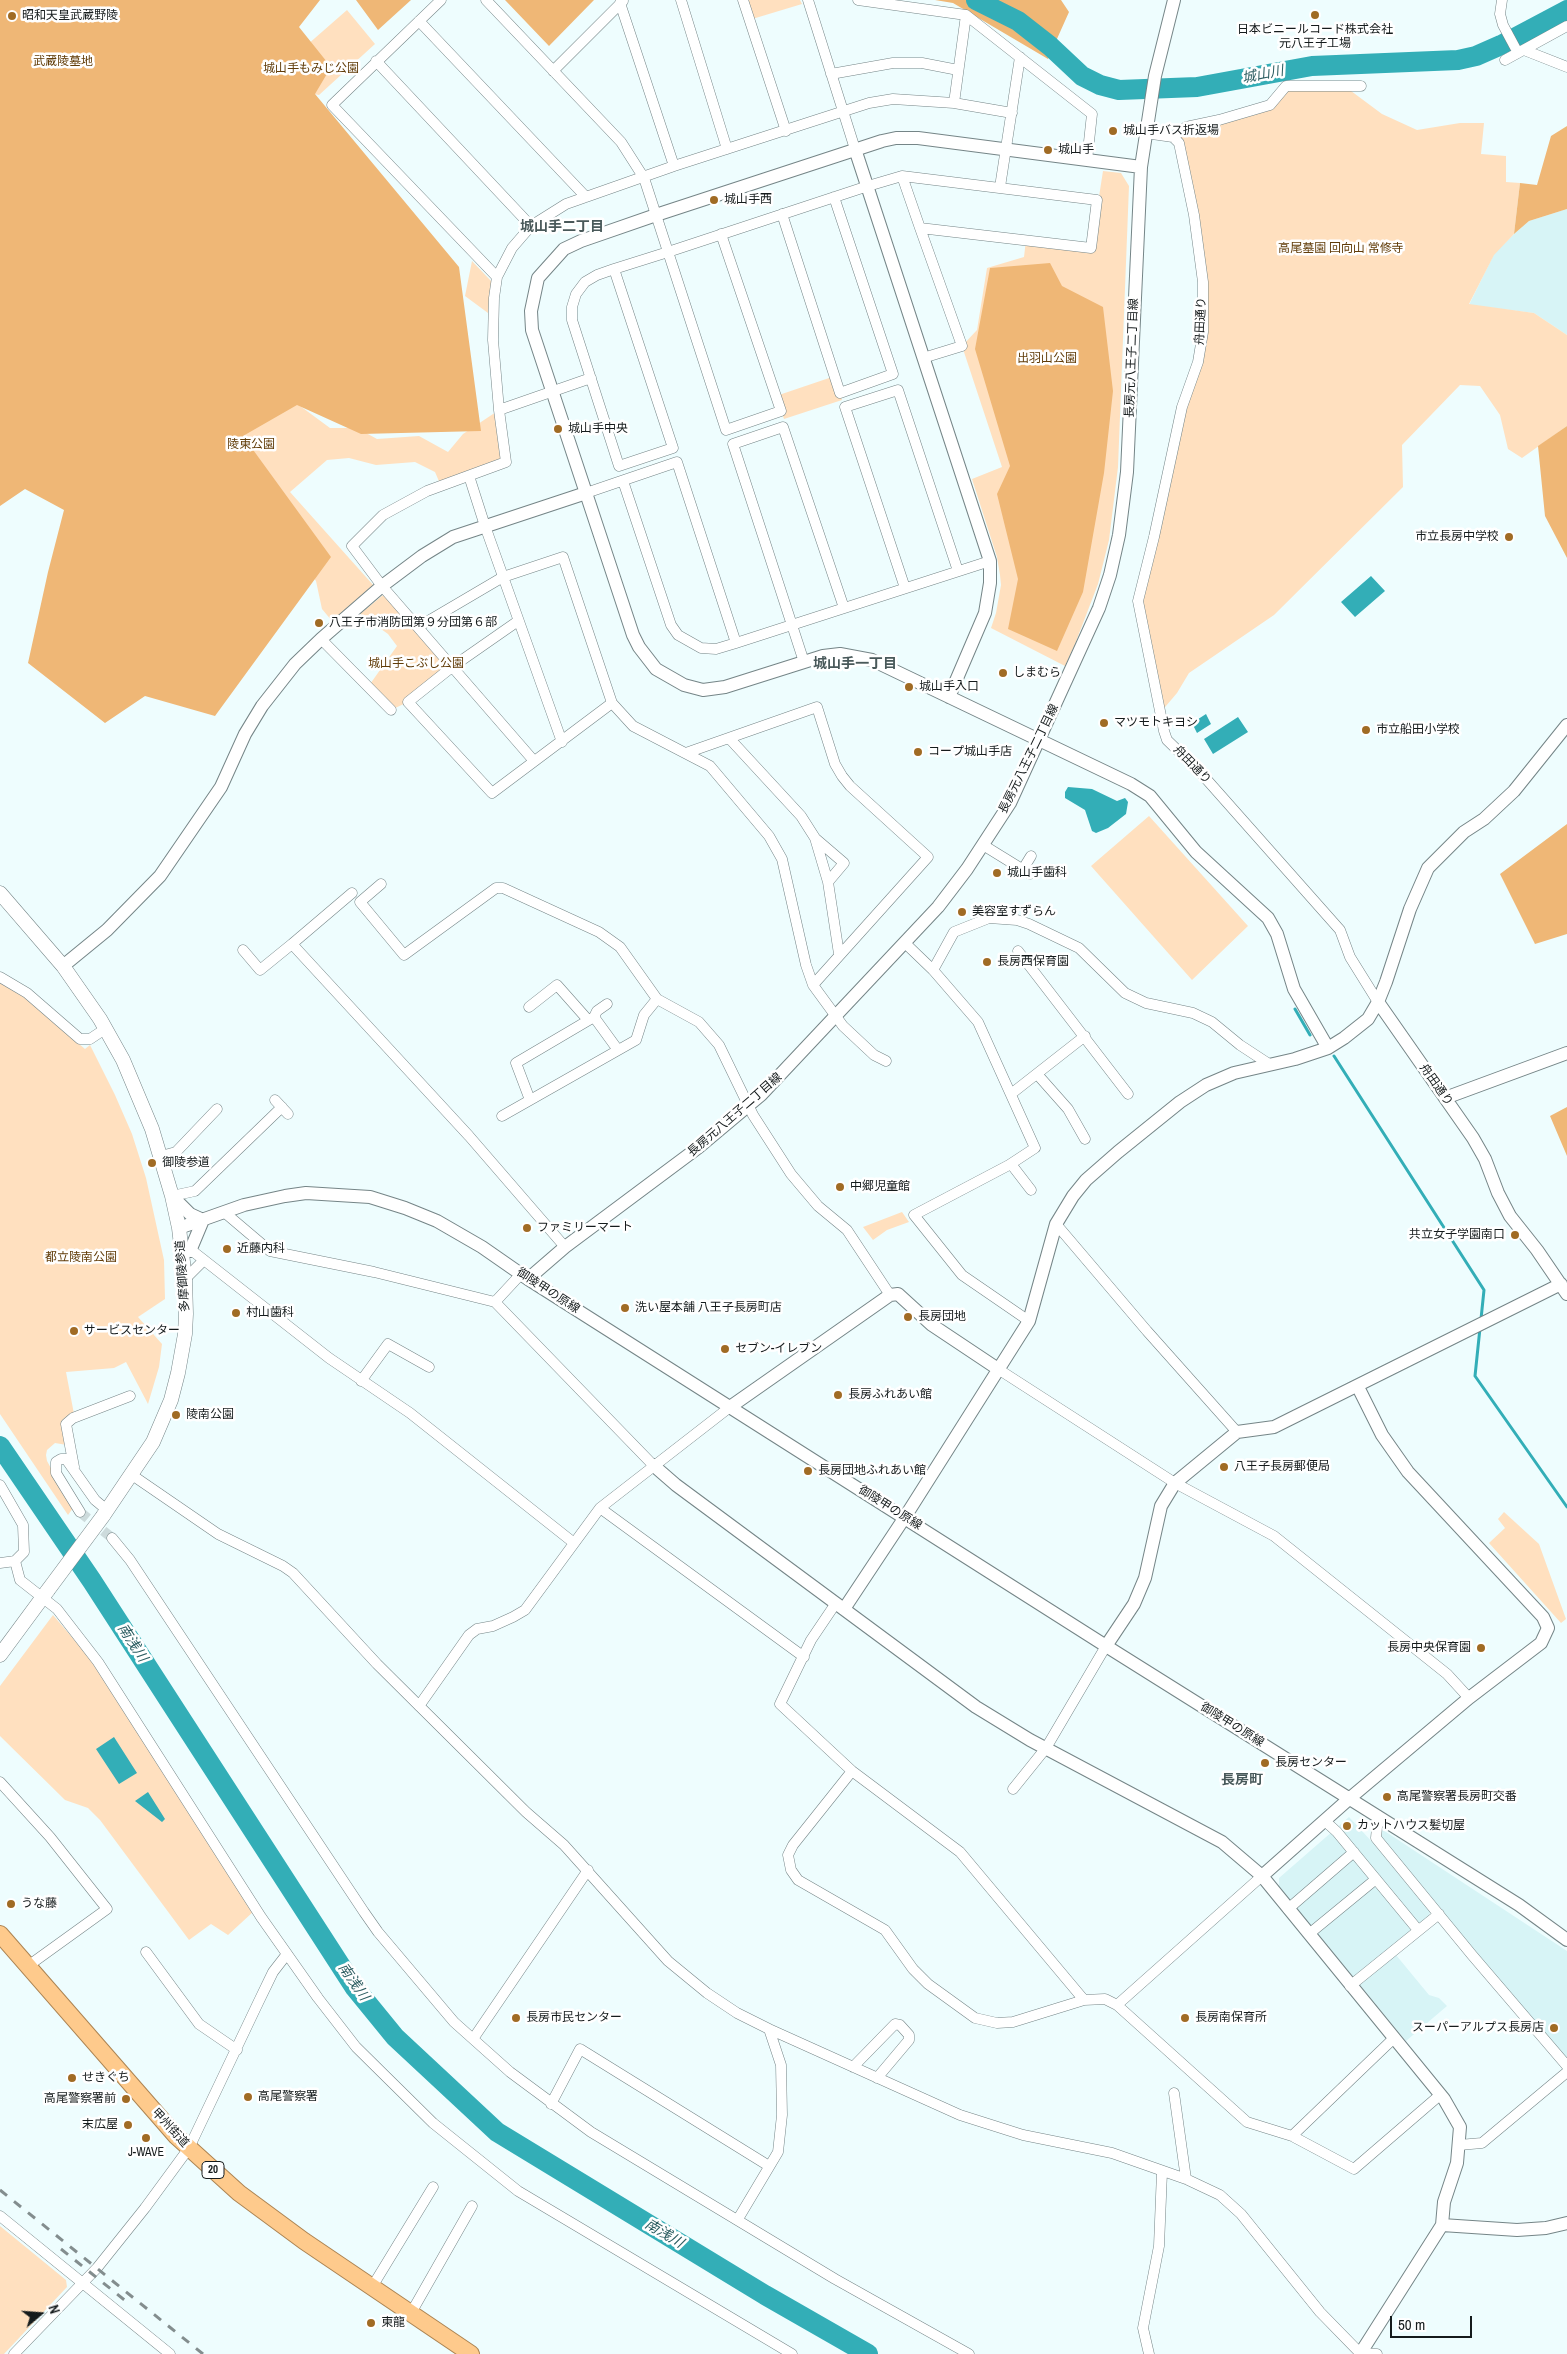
<!DOCTYPE html>
<html>
<head>
<meta charset="utf-8">
<style>
	body { margin:0 }
	#map { position:relative; width:1567px; height:2354px; overflow:hidden; background:#eefdfe; font-family:"Archivo Narrow",sans-serif }
	canvas { display:block }
	.north { position:absolute; left:15px; top:2289px; width:50px; height:50px; -webkit-text-stroke:4px #fff; paint-order:stroke; rotate:72deg; font-size:14px; font-weight:700; line-height:20px; text-align:center; color:#151b1c }
	.north::after { content:''; display:block; margin:auto; width:18px; height:22px; background:#151b1c; clip-path:polygon(50% 0,100% 100%,50% 72%,0 100%) }
	.scale { position:absolute; left:1390px; top:2316px; width:82px; height:22px; box-sizing:border-box; border:2px solid #151b1c; border-top:0; padding-left:6px; font-size:15px; line-height:18px; white-space:nowrap; color:#151b1c; -webkit-text-stroke:4px #fff; paint-order:stroke }
</style>
</head>
<body>
<div id="map">
<canvas width="1567" height="2354"></canvas>
<div class="north">N</div>
<div class="scale">50 m</div>
</div>
<script>
const context = document.querySelector('canvas').getContext('2d');
context.lineJoin = 'round';
function paint(path, color) {
  context.fillStyle = color;
  context.fill(path, 'evenodd');
}
function poly(rows) {
  const path = new Path2D();
  for (const r of rows) {
    path.moveTo(r[0], r[1]);
    for (let i = 2; i < r.length; i += 2) path.lineTo(r[i], r[i + 1]);
  }
  return path;
}
function trace(path, color, width, dash) {
  context.strokeStyle = color;
  context.lineWidth = width;
  context.lineCap = dash ? 'butt' : 'round';
  context.setLineDash(dash || []);
  context.stroke(path);
}
function write(font, color, halo, rows, align = 'center') {
  context.font = font + ' "Archivo Narrow","Noto Sans JP",sans-serif';
  context.lineWidth = 5;
  context.setLineDash([]);
  context.textBaseline = 'middle';
  context.strokeStyle = halo;
  context.fillStyle = color;
  for (const [text, x, y, turn = 0] of rows) {
    context.save();
    context.translate(x, y);
    context.rotate((+turn || 0) * Math.PI / 180);
    context.textAlign = isNaN(turn) ? turn : align;
    if (halo) context.strokeText(text, 0, 0);
    context.fillText(text, 0, 0);
    context.restore();
  }
}
const built = poly([
	[1567,209,1567,335,1534,313,1469,305,1494,254,1514,234,1529,221],
	[1349,1817,1374,1844,1430,1912,1429,1916,1396,1955,1429,1995,1439,1998,1447,2006,1406,2041,1279,1887,1279,1878],
	[1383,1830,1567,1951,1567,2063,1379,1836]
]);
const green = poly([
	[743,0,800,0,802,4,749,20],
	[347,10,375,44,319,95,276,87,307,45],
	[1343,85,1382,114,1417,130,1460,123,1484,123,1481,154,1506,156,1506,182,1520,183,1514,234,1494,255,1469,304,1534,313,1567,335,1567,426,1522,458,1508,449,1500,415,1480,386,1460,385,1402,445,1403,487,1274,615,1189,673,1177,693,1160,713,1138,601,1198,362,1203,282,1179,133,1272,108,1289,89],
	[1103,171,1121,173,1129,186,1118,467,1109,540,1098,584,1075,644,1065,666,991,628,996,613,1001,585,1000,575,997,557,972,479,1002,467,962,346,977,330,987,268,1024,257,1026,240,1091,248],
	[472,261,492,282,488,313,465,296],
	[258,375,330,428,357,428,377,439,419,436,448,452,463,434,499,410,506,462,441,486,435,472,415,462,376,465,349,458,327,460,290,492,374,586,332,621,322,609,316,581,283,539,28,448],
	[835,376,842,400,784,419,776,396],
	[388,591,452,667,408,702,391,710,368,687,397,646,388,634,360,614],
	[1149,816,1248,926,1192,980,1091,866],
	[0,983,26,998,85,1049,90,1045,115,1095,132,1134,146,1178,164,1260,165,1299,138,1317,162,1344,159,1367,148,1404,126,1362,114,1368,66,1372,74,1414,67,1445,55,1443,47,1450,46,1455,47,1461,73,1508,68,1515,0,1414],
	[902,1212,909,1222,887,1230,873,1240,863,1227],
	[1504,1512,1539,1544,1566,1619,1561,1623,1489,1543,1505,1528,1498,1519],
	[53,1615,88,1656,253,1912,228,1935,211,1924,189,1940,100,1820,88,1808,65,1800,0,1736,0,1686],
	[0,2226,66,2280,67,2287,4,2354,0,2354]
]);
const forest = poly([
	[0,0,320,0,299,27,331,67,315,94,459,267,481,431,361,434,297,405,243,436,331,557,215,716,145,696,105,723,28,663,48,572,64,510,25,489,0,506],
	[356,0,411,0,378,30],
	[505,0,594,0,549,46],
	[935,0,1061,0,1069,12,1048,59,953,3],
	[1567,126,1567,209,1529,221,1514,234,1520,183,1537,185,1551,136],
	[1050,263,1062,286,1103,307,1113,391,1104,473,1083,592,1057,651,1008,629,1018,579,997,494,1010,466,975,349,990,268],
	[1567,426,1567,558,1545,516,1538,446],
	[1567,824,1567,934,1535,944,1500,874],
	[1567,1107,1567,1156,1550,1116]
]);
const water = poly([
	[1371,576,1385,591,1355,617,1341,602],
	[1206,714,1211,724,1197,733,1192,723],
	[1238,717,1248,732,1213,754,1204,739],
	[1068,787,1092,789,1117,801,1125,798,1128,802,1126,814,1108,828,1096,833,1092,831,1085,810,1065,798,1065,792],
	[114,1737,137,1773,119,1784,96,1749],
	[148,1792,165,1819,162,1822,135,1801]
]);
const stream = poly([
	[1295,1009,1310,1035],
	[1334,1056,1484,1290,1481,1319],
	[1480,1328,1475,1376,1567,1507]
]);
const river = poly([
	[976,0,1018,21,1050,46,1082,76,1100,85,1119,90,1197,87,1312,66,1458,60,1476,56,1501,45,1567,10],
	[0,1446,92,1581,355,1988,395,2037,497,2132,765,2295,868,2354]
]);
const minorTunnel = poly([
	[80,1512,112,1538]
]);
const minor = poly([
	[441,0,332,105,497,277],
	[486,0,621,142,644,178,726,430,781,411,721,234],
	[681,0,727,149],
	[743,0,786,131],
	[808,0,855,149],
	[858,0,966,15,1092,114,1087,160],
	[1502,0,1500,14,1503,25,1518,53],
	[620,3,674,166],
	[419,21,586,197],
	[1524,50,1567,67],
	[1505,60,1567,26],
	[376,61,531,226],
	[553,71,623,1],
	[831,74,893,63,922,63,958,70],
	[954,103,966,15],
	[1145,133,1173,137,1179,143,1194,215,1203,282,1203,332,1198,362,1182,407,1154,537,1138,601,1164,731,1167,740,1200,772,1340,930,1350,957,1378,1002],
	[1173,137,1186,127,1219,120,1270,105,1286,86,1361,86],
	[1000,187,1020,57],
	[782,214,840,393,893,374,834,197],
	[920,228,962,346,923,358],
	[614,269,673,448,619,466,572,320,572,307,576,294,585,282,597,275,614,269,668,252,868,186,902,176,920,228,1091,248,1097,200,902,176],
	[499,410,591,378],
	[469,476,485,526,562,742],
	[623,481,671,625,678,635,701,648,716,649,736,643,990,561],
	[586,493,677,462,736,643],
	[905,588,845,407,898,390,958,571],
	[518,621,452,667,408,702,492,793,612,703],
	[418,627,503,577,563,557,612,703,633,726,710,766,769,836,782,859,806,965,813,985,843,1026,874,1055,886,1061],
	[321,639,391,710],
	[804,662,733,444,783,427,844,608],
	[729,738,801,816,815,838,828,882,839,954],
	[686,753,817,707,835,764,842,776,850,786,928,857,813,985],
	[534,761,382,586,352,546,383,515,427,491,506,462,499,410,493,340,494,298,497,277,512,248,531,226,566,204,674,166,869,103,893,99,954,103,1012,113],
	[816,839,844,863,828,882],
	[983,845,1030,874],
	[1023,869,1031,856],
	[381,884,360,902,404,955,496,888,503,888,599,932,620,947,657,999,699,1022,719,1045,753,1115,791,1174,818,1206,847,1230,890,1295],
	[292,944,352,893],
	[906,944,933,970,978,1022,1035,1148,1009,1165,914,1215,962,1275,1029,1321],
	[243,950,260,970,292,944,469,1136,565,1247],
	[1018,951,1128,1094],
	[933,970,954,932,989,918,1017,920,1029,924,1079,948,1125,993,1146,1003,1193,1013,1212,1022,1240,1045,1269,1064],
	[0,977,27,993,80,1039,90,1039,105,1029],
	[529,1007,557,985,588,1020],
	[594,1017,597,1011,607,1004],
	[1037,1074,1068,1109,1085,1139],
	[1011,1094,1085,1036],
	[275,1100,288,1114],
	[530,1100,516,1063,594,1017,618,1050],
	[502,1116,636,1040,644,1015,657,999],
	[161,1156,176,1152,217,1109],
	[1011,1164,1031,1190],
	[172,1196,195,1191,282,1107],
	[224,1212,270,1251,374,1272,495,1302,653,1465],
	[1056,1224,1147,1331,1237,1432],
	[184,1252,190,1251,195,1253,329,1358,410,1413,574,1543],
	[185,1279,204,1260],
	[495,1302,521,1274],
	[998,1369,1175,1483,1274,1536,1447,1674,1469,1698],
	[361,1381,388,1344,429,1367],
	[74,1467,66,1424,73,1418,130,1396],
	[132,1475,218,1534,283,1566,293,1573,377,1664,526,1812,564,1845,668,1961,707,1993,737,2013,769,2029,960,2115,1023,2135,1112,2153,1186,2179,1220,2195,1241,2214,1320,2312,1360,2353,1377,2354],
	[0,1485,23,1525,24,1552,15,1561,20,1580,57,1609,98,1662,261,1917,318,1998,356,2047,433,2123,518,2191,792,2354],
	[600,1508,804,1657],
	[80,1512,56,1473,56,1462,61,1459,66,1459,95,1500,107,1510],
	[112,1538,130,1560,364,1912,378,1932,454,2022,510,2072,591,2132,835,2279,969,2354],
	[0,1563,15,1561],
	[836,1603,811,1640,780,1704,852,1771,960,1852,1084,2000],
	[419,1706,469,1635,477,1629,493,1626,513,1617,525,1610,600,1508,730,1407],
	[852,1771,793,1845,788,1855,791,1870,798,1880,885,1930,913,1969,928,1984,975,2018,997,2023,1013,2022,1084,2000,1105,1999,1117,2005,1247,2122,1292,2136,1354,2169,1440,2095],
	[0,1782,50,1837,107,1909,28,1966],
	[1013,1789,1046,1748,1106,1646],
	[1378,1816,1376,1838,1472,1955,1567,2066],
	[1325,1821,1337,1832,1418,1930],
	[1288,1909,1354,1852],
	[1309,1934,1376,1879],
	[146,1952,199,2024,237,2050],
	[1350,1986,1439,1914],
	[1117,2005,1262,1876],
	[473,2039,588,1870],
	[853,2067,895,2024,900,2025,909,2035,909,2040,877,2078],
	[1174,2093,1186,2179],
	[551,2104,580,2049,769,2166],
	[1292,2136,1393,2039],
	[1459,2145,1482,2143,1567,2072],
	[0,2216,170,2354],
	[738,2219,778,2152,782,2115,781,2065,769,2029],
	[372,2287,433,2187],
	[411,2313,472,2206],
	[14,2354,97,2268,145,2208,189,2148,258,2003,273,1972,287,1954],
	[1149,2354,1143,2328,1159,2246,1162,2172]
]);
const tertiary = poly([
	[855,149,990,561,990,583,985,613,949,697],
	[1141,167,918,138,896,138,882,141,656,215,581,241,564,249,538,278,531,311,532,330,633,635,639,647,656,669,684,685,703,690,725,687,823,656,840,654,872,660,1131,784,1150,796,1196,852,1268,918,1277,934,1294,989,1328,1048],
	[63,966,107,930,160,876,221,787,245,734,262,706,295,664,321,639,382,586,422,556,453,537,586,493],
	[1378,1002,1473,1138,1485,1159,1498,1193,1510,1216,1537,1250,1567,1294],
	[1445,1098,1567,1053],
	[172,1196,190,1214,203,1220,190,1251],
	[179,1228,244,1205,285,1196,306,1193,370,1197,405,1208,437,1221,482,1247,528,1279,1106,1646,1519,1905,1567,1940],
	[528,1279,565,1247,699,1147,761,1095,938,907,967,869,1010,803,1099,608,1110,575,1119,535,1127,472,1141,167,1155,76,1174,0],
	[730,1407,890,1295,898,1294,932,1325,998,1369],
	[653,1465,676,1485,976,1707,1030,1740,1222,1842,1262,1876,1444,2099,1460,2127,1457,2163,1444,2202,1442,2225,1360,2354],
	[844,1609,905,1517,1029,1321,1056,1224,1073,1196,1086,1180,1118,1152,1180,1102,1206,1085,1234,1073,1295,1059,1328,1048,1344,1038,1368,1019,1378,1002,1386,982,1410,909,1428,868,1464,832,1484,819,1514,791,1567,725],
	[1106,1646,1134,1604,1145,1578,1161,1506,1175,1483,1237,1432,1274,1427,1561,1284],
	[1262,1876,1350,1798,1469,1698,1541,1643,1548,1628,1543,1617,1408,1472,1382,1435,1358,1387],
	[1442,2225,1517,2230,1546,2228,1567,2223]
]);
const secondary = poly([
	[0,893,63,966,100,1019,123,1060,152,1129,172,1196,179,1228,185,1279,186,1314,185,1334,178,1373,171,1400,153,1442,103,1516],
	[0,1655,48,1590]
]);
const trunk = poly([
	[0,1934,176,2136,239,2193,304,2241,471,2354]
]);
const rail = poly([
	[0,2190,203,2354],
	[61,2249,127,2302]
]);
const secondaryBridge = poly([
	[48,1590,103,1516]
]);
const markers = [
	[1315,15,5,"#a06b24"],
	[12,16,5,"#a06b24"],
	[1113,131,5,"#a06b24"],
	[1048,150,5,"#a06b24"],
	[714,200,5,"#a06b24"],
	[558,429,5,"#a06b24"],
	[1509,537,5,"#a06b24"],
	[319,623,5,"#a06b24"],
	[1003,673,5,"#a06b24"],
	[909,687,5,"#a06b24"],
	[1104,723,5,"#a06b24"],
	[1366,730,5,"#a06b24"],
	[918,752,5,"#a06b24"],
	[997,873,5,"#a06b24"],
	[962,912,5,"#a06b24"],
	[987,962,5,"#a06b24"],
	[152,1163,5,"#a06b24"],
	[840,1187,5,"#a06b24"],
	[527,1228,5,"#a06b24"],
	[1515,1235,5,"#a06b24"],
	[227,1249,5,"#a06b24"],
	[625,1308,5,"#a06b24"],
	[236,1313,5,"#a06b24"],
	[908,1317,5,"#a06b24"],
	[74,1331,5,"#a06b24"],
	[725,1349,5,"#a06b24"],
	[838,1395,5,"#a06b24"],
	[176,1415,5,"#a06b24"],
	[1224,1467,5,"#a06b24"],
	[808,1471,5,"#a06b24"],
	[1481,1648,5,"#a06b24"],
	[1265,1763,5,"#a06b24"],
	[1387,1797,5,"#a06b24"],
	[1347,1826,5,"#a06b24"],
	[11,1904,5,"#a06b24"],
	[516,2018,5,"#a06b24"],
	[1185,2018,5,"#a06b24"],
	[1554,2028,5,"#a06b24"],
	[72,2078,5,"#a06b24"],
	[248,2097,5,"#a06b24"],
	[126,2099,5,"#a06b24"],
	[128,2125,5,"#a06b24"],
	[146,2138,5,"#a06b24"],
	[371,2323,5,"#a06b24"]
];
const shields = [
	[213,2170,22]
];
const shieldNames = [
	["20",213,2170]
];
const poiNames = [
	["昭和天皇武蔵野陵",22,16],
	["日本ビニールコード株式会社",1315,30,"center"],
	["元八王子工場",1315,44,"center"],
	["城山手バス折返場",1123,131],
	["城山手",1058,150],
	["城山手西",724,200],
	["城山手中央",568,429],
	["市立長房中学校",1499,537,"right"],
	["八王子市消防団第９分団第６部",329,623],
	["しまむら",1013,673],
	["城山手入口",919,687],
	["マツモトキヨシ",1114,723],
	["市立船田小学校",1376,730],
	["コープ城山手店",928,752],
	["城山手歯科",1007,873],
	["美容室すずらん",972,912],
	["長房西保育園",997,962],
	["御陵参道",162,1163],
	["中郷児童館",850,1187],
	["ファミリーマート",537,1228],
	["共立女子学園南口",1505,1235,"right"],
	["近藤内科",237,1249],
	["洗い屋本舗 八王子長房町店",635,1308],
	["村山歯科",246,1313],
	["長房団地",918,1317],
	["サービスセンター",84,1331],
	["セブン-イレブン",735,1349],
	["長房ふれあい館",848,1395],
	["陵南公園",186,1415],
	["八王子長房郵便局",1234,1467],
	["長房団地ふれあい館",818,1471],
	["長房中央保育園",1471,1648,"right"],
	["長房センター",1275,1763],
	["高尾警察署長房町交番",1397,1797],
	["カットハウス髪切屋",1357,1826],
	["うな藤",21,1904],
	["長房市民センター",526,2018],
	["長房南保育所",1195,2018],
	["スーパーアルプス長房店",1544,2028,"right"],
	["せきぐち",82,2078],
	["高尾警察署",258,2097],
	["高尾警察署前",116,2099,"right"],
	["末広屋",118,2125,"right"],
	["J-WAVE",146,2153,"center"],
	["東龍",381,2323]
];
const parkNames = [
	["武蔵陵墓地",63,62],
	["城山手もみじ公園",311,69],
	["高尾墓園 回向山 常修寺",1341,249],
	["出羽山公園",1047,359],
	["陵東公園",251,445],
	["城山手こぶし公園",416,664],
	["都立陵南公園",81,1258]
];
const streetNames = [
	["舟田通り",1201,321,-87],
	["長房元八王子二丁目線",1132,358,-88],
	["長房元八王子二丁目線",1029,759,-64],
	["舟田通り",1192,765,46],
	["舟田通り",1436,1085,55],
	["長房元八王子二丁目線",735,1115,-41],
	["多摩御陵参道",183,1276,-94],
	["御陵甲の原線",548,1291,33],
	["御陵甲の原線",890,1508,32],
	["御陵甲の原線",1232,1725,32],
	["甲州街道",170,2128,47]
];
const waterNames = [
	["城山川",1263,75,-11],
	["南浅川",132,1643,57],
	["南浅川",353,1982,55],
	["南浅川",664,2234,31]
];
const neighbourhoodNames = [
	["城山手二丁目",562,227],
	["城山手一丁目",855,664],
	["長房町",1242,1780]
];
paint(built, '#d7f4f6');
paint(green, '#ffe0bf');
paint(forest, '#efb776');
paint(water, '#33aeb7');
trace(stream, '#33aeb7', 3);
trace(river, '#33aeb7', 20);
trace(minorTunnel, '#cddbdc', 10, [10, 5]);
trace(minor, '#758587', 11);
trace(tertiary, '#758587', 14);
trace(secondary, '#758587', 15);
trace(trunk, '#ac8453', 18);
trace(minor, '#fff', 10);
trace(tertiary, '#fff', 12);
trace(secondary, '#fff', 14);
trace(trunk, '#feca8c', 16);
trace(rail, '#838d8e', 3, [9, 9]);
trace(secondaryBridge, '#758587', 15, []);
trace(secondaryBridge, '#fff', 14);
for (const [x, y, r, color] of markers) {
  const dot = new Path2D();
  dot.arc(x, y, r, 0, 2 * Math.PI);
  context.fillStyle = color;
  context.fill(dot);
  trace(dot, '#fff', 2);
}
for (const [x, y, w] of shields) {
  const box = new Path2D();
  box.roundRect(x - w / 2, y - 8.5, w, 17, 4);
  context.fillStyle = '#fff';
  context.fill(box);
  trace(box, '#151b1c', 1);
}
write('bold 11px', '#151b1c', null, shieldNames);
write('12px', '#151b1c', '#fff', poiNames, 'left');
write('12px', '#613c08', '#fff', parkNames);
write('12px', '#151b1c', '#fff', streetNames);
write('italic 14px', '#2c5d61', '#fff', waterNames);
write('bold 14px', '#49595a', '#fff', neighbourhoodNames);
</script>
</body>
</html>
